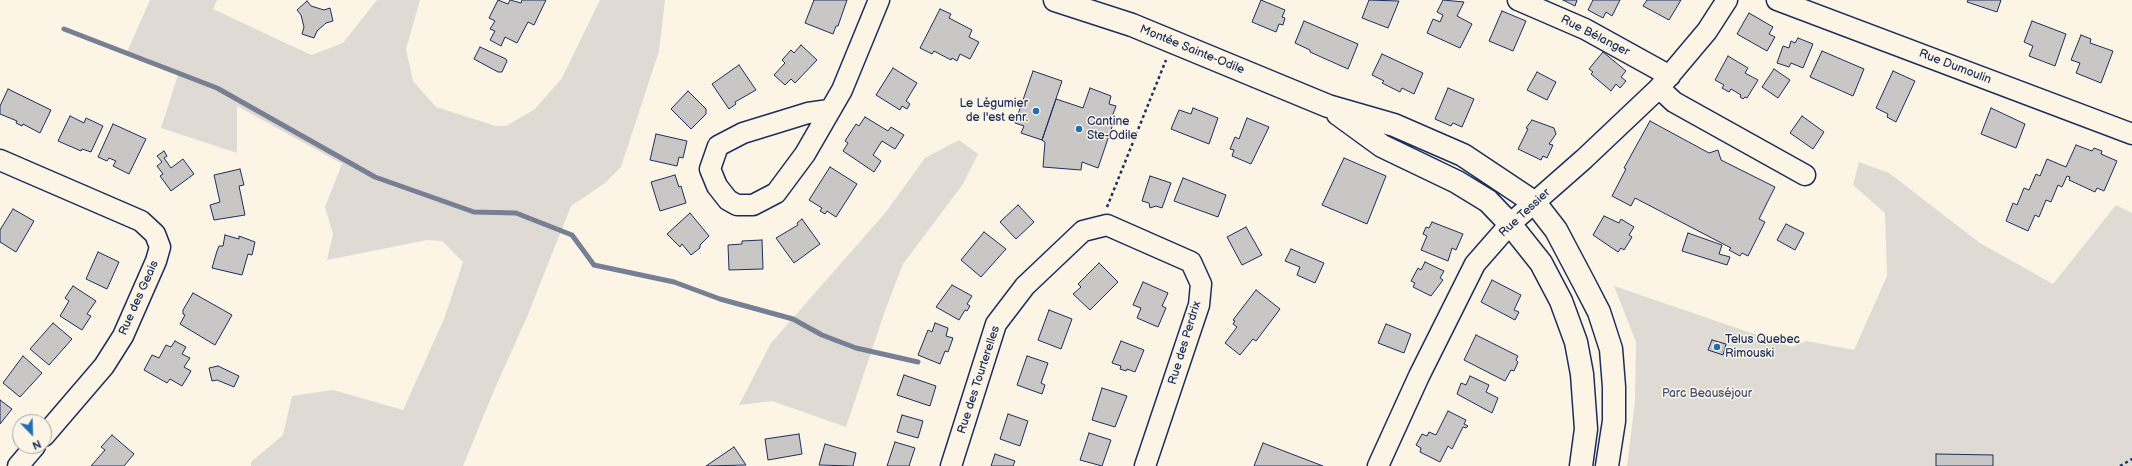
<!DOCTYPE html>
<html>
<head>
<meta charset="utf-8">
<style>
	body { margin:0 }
	#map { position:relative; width:2132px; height:466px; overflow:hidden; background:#fcf5e5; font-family:"Balsamiq Sans",sans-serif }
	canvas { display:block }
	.north { position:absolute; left:12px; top:414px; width:40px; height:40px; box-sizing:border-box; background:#fcf5e5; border:1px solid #a2a6af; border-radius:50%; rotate:157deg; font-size:11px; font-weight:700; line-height:16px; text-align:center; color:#1b2f5e }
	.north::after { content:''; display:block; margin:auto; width:14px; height:18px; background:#1f6fb2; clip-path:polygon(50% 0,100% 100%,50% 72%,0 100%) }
</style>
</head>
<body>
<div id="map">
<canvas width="2132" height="466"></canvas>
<div class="north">N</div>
</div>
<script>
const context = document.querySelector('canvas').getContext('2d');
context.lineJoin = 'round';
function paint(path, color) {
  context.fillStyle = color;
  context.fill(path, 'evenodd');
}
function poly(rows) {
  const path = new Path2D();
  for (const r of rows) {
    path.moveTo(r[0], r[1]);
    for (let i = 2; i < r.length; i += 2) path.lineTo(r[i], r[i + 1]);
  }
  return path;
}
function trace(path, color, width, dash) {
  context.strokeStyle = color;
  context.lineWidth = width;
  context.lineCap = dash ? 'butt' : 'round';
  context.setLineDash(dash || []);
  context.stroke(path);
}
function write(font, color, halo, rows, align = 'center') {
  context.font = font + ' "Balsamiq Sans",sans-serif';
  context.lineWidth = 3;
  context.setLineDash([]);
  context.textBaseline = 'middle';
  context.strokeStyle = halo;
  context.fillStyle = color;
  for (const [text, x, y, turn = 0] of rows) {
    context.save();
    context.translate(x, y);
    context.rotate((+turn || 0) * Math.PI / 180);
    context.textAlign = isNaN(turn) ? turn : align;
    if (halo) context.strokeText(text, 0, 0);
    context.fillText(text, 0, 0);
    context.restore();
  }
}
const green = poly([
	[150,0,217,0,213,9,311,55,343,43,377,0,420,0,406,49,413,81,436,107,496,126,506,126,535,109,562,78,600,0,665,0,659,51,621,167,605,183,571,206,527,317,495,388,463,466,251,466,251,462,283,435,292,396,333,390,403,410,444,319,463,262,442,241,427,240,327,260,333,234,325,207,342,164,237,106,237,153,161,128,178,75,127,52],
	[959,140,978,154,963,184,903,264,886,308,846,427,772,401,739,405,771,343,886,212,925,158],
	[1859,162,1889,173,1980,243,2053,284,2116,205,2132,213,2132,466,1627,466,1635,401,1636,342,1614,286,1792,347,1806,341,1854,350,1887,276,1885,213,1853,185]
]);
const stream = poly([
	[64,29,217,88,375,177,474,212,516,213,572,235,594,265,674,282,720,299,793,319,822,335,856,348,918,362]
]);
const building = poly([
	[498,0,508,4,510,0,521,3,522,0,546,0,534,25,528,22,517,43,505,37,501,46,490,40,495,31,490,29,495,21,489,18,498,0],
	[814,0,847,0,838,26,836,26,833,34,805,23,814,0],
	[1261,0,1285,10,1282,17,1285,18,1283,25,1279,24,1276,32,1252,22,1261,0],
	[1369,0,1399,1,1388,28,1362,18,1369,0],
	[1443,0,1464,2,1457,16,1472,24,1460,48,1427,33,1433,19,1440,22,1443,15,1437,12,1443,0],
	[1563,0,1577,0,1575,6,1563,0],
	[1593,0,1620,0,1612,16,1606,12,1603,18,1588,10,1593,0],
	[1647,0,1681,0,1669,20,1643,6,1647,0],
	[1968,0,2001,0,1997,12,1967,2,1968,0],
	[307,1,311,6,324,10,330,8,333,21,326,23,317,31,314,38,302,34,304,27,301,15,297,10,307,1],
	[940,9,951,14,949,18,972,30,969,37,979,42,970,59,960,54,957,61,952,58,951,60,934,51,932,54,920,48,940,9],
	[1502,11,1526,21,1513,51,1489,41,1502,11],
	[1749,13,1773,27,1769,34,1775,37,1767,51,1737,34,1749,13],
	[1304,21,1358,44,1348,69,1310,52,1310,50,1295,43,1304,21],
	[2032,21,2066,34,2055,66,2029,56,2033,46,2024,42,2032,21],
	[2081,35,2091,39,2090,43,2113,51,2101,83,2076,73,2080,63,2071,60,2081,35],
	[1798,38,1813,44,1803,68,1791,63,1789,67,1777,63,1783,46,1789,48,1791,41,1795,43,1798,38],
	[801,45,817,60,795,83,791,79,785,85,774,75,785,63,782,60,791,50,794,53,801,45],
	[480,47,506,59,507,61,502,72,498,72,474,59,480,47],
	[1822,51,1864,69,1853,96,1810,77,1822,51],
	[1603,52,1626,71,1621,77,1626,81,1620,88,1616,84,1611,91,1591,74,1593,72,1589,69,1603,52],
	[1382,54,1423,73,1414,94,1402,88,1400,92,1382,83,1384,81,1372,75,1382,54],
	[1728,56,1748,68,1745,73,1758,80,1747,98,1745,97,1743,99,1740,97,1741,95,1731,89,1729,92,1722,88,1724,85,1715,80,1728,56],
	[739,65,756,90,735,102,736,104,729,109,712,84,739,65],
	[893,68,917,83,906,101,910,104,907,109,902,106,900,110,876,95,893,68],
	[1774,69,1790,80,1778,98,1762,87,1774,69],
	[1033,71,1062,81,1042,140,1021,133,1024,126,1015,123,1033,71],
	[1893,71,1915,81,1896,122,1887,117,1888,114,1876,108,1893,71],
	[1537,72,1556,82,1547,100,1527,90,1537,72],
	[1090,88,1111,96,1109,104,1116,106,1112,117,1115,118,1098,168,1082,162,1081,170,1043,167,1045,142,1042,140,1056,99,1083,108,1090,88],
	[1448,88,1474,99,1462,127,1453,123,1451,126,1435,119,1448,88],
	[8,89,51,110,40,133,23,124,22,126,16,123,17,121,0,114,0,106,8,89],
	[688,91,706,109,706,114,691,129,671,109,688,91],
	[1193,108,1218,118,1209,144,1171,129,1179,110,1191,114,1193,108],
	[1991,108,2025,124,2016,148,1981,134,1991,108],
	[70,116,84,123,86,118,103,126,91,152,82,149,81,151,58,141,70,116],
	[1802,116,1824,132,1813,149,1790,133,1802,116],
	[865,117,888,131,891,127,904,135,895,149,882,141,873,155,881,161,874,172,843,151,848,143,845,141,856,124,859,126,865,117],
	[1247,118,1269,127,1251,164,1232,156,1234,150,1230,149,1235,137,1239,139,1247,118],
	[1532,120,1554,128,1556,134,1549,144,1553,145,1547,158,1543,156,1541,160,1518,149,1528,129,1526,128,1532,120],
	[1650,121,1709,153,1718,150,1721,160,1775,187,1759,219,1765,222,1748,256,1742,253,1740,256,1729,250,1731,248,1635,198,1631,206,1612,196,1626,169,1624,168,1650,121],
	[113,124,146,139,129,174,113,166,116,161,109,158,107,161,98,157,113,124],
	[656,134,687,141,683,158,679,157,677,166,650,160,656,134],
	[2076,145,2092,151,2094,148,2102,151,2101,154,2117,161,2104,191,2097,188,2095,192,2069,180,2070,177,2067,176,2062,187,2058,185,2051,202,2046,200,2039,217,2035,215,2028,231,2006,221,2013,203,2017,205,2024,188,2029,190,2036,174,2040,176,2047,159,2066,167,2076,145],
	[164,151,167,156,164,158,171,168,183,159,194,174,171,191,160,176,163,174,157,166,162,162,157,156,164,151],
	[1344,158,1386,176,1367,224,1322,205,1344,158],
	[830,167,857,184,836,217,827,211,825,214,820,211,822,208,809,200,830,167],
	[240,169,244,185,239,186,245,215,214,220,210,205,220,202,214,175,240,169],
	[675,175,679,187,681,186,686,203,660,211,651,182,675,175],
	[1150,176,1171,183,1162,208,1156,206,1150,208,1149,203,1142,201,1150,176],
	[1183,178,1226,195,1218,217,1174,201,1183,178],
	[1018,205,1034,222,1016,239,1000,222,1018,205],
	[13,209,34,221,16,252,0,242,0,230,13,209],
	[690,213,709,236,700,245,700,248,691,255,682,244,680,247,667,234,690,213],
	[1604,216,1619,223,1621,219,1634,227,1629,235,1632,237,1624,250,1621,248,1618,252,1593,235,1604,216],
	[802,219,820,244,794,263,776,238,798,225,797,223,802,219],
	[1432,222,1463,234,1456,250,1452,248,1448,261,1421,250,1427,236,1423,234,1426,227,1429,228,1432,222],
	[1786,224,1804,233,1795,250,1777,240,1786,224],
	[1246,227,1262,255,1242,265,1227,237,1246,227],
	[984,232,1006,249,981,277,961,260,984,232],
	[1688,233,1722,245,1719,254,1730,257,1727,265,1682,251,1688,233],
	[225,235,239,239,239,236,255,242,252,255,248,254,242,275,212,268,217,251,219,246,223,246,225,235],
	[762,240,763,269,729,270,728,245,742,244,742,241,762,240],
	[1291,249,1324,263,1315,283,1297,275,1300,267,1285,261,1291,249],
	[98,252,119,262,107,289,86,279,98,252],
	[1425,262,1444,271,1440,278,1443,280,1431,296,1413,287,1415,283,1411,281,1418,268,1421,270,1425,262],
	[1099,263,1118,282,1090,310,1073,294,1081,287,1078,284,1099,263],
	[1492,280,1521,295,1514,310,1519,312,1515,320,1481,302,1492,280],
	[1143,282,1168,293,1162,306,1166,308,1158,327,1137,318,1141,308,1133,305,1143,282],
	[952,285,972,296,967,304,970,306,967,311,965,310,959,320,936,307,952,285],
	[73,286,96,301,87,314,91,316,82,330,60,316,69,301,65,298,73,286],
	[1256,290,1280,309,1256,341,1253,339,1240,355,1225,343,1237,327,1233,324,1235,321,1233,320,1256,290],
	[193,293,232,315,215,345,180,324,185,315,183,314,183,310,193,293],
	[1049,310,1072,319,1061,349,1038,340,1049,310],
	[53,323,72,339,49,365,30,349,53,323],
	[935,323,948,328,946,336,953,338,948,352,945,351,940,364,918,355,928,330,932,332,935,323],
	[1386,324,1411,334,1404,353,1378,343,1386,324],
	[1476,335,1518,356,1516,360,1518,362,1514,371,1511,370,1505,381,1464,360,1476,335],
	[1712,340,1726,344,1723,355,1708,350,1712,340],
	[175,341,186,347,182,354,190,358,184,367,191,371,182,386,170,379,167,383,144,370,152,355,159,358,166,345,171,347,175,341],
	[1121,341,1144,350,1135,372,1127,369,1126,371,1120,369,1121,366,1112,363,1121,341],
	[23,356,42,373,20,397,3,383,23,356],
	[1027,356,1048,363,1041,383,1045,385,1042,394,1017,385,1027,356],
	[218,366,239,376,234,387,217,380,212,381,209,368,218,366],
	[904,375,936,386,930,406,897,395,904,375],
	[1470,376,1489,385,1486,392,1498,398,1492,413,1457,394,1461,383,1466,385,1470,376],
	[1102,388,1127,396,1115,427,1092,420,1102,388],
	[0,400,12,409,0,424,0,400],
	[1448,411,1466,420,1464,424,1468,426,1466,428,1463,427,1452,449,1448,446,1440,462,1420,452,1421,448,1416,445,1422,434,1427,436,1429,432,1436,435,1448,411],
	[1008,414,1028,421,1020,446,1000,439,1008,414],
	[902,415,923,421,918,438,897,432,902,415],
	[1089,433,1111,440,1102,466,1080,460,1089,433],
	[799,434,802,454,768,460,765,439,799,434],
	[112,435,134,454,124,466,91,466,105,450,101,447,112,435],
	[895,442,915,448,909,466,887,466,895,442],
	[1263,443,1323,466,1254,466,1263,443],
	[825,444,856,453,853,466,819,465,825,444],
	[734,447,746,465,706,466,734,447],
	[995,454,1015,461,1013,466,991,466,995,454],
	[1936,454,1993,455,1993,466,1936,466,1936,454]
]);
const path = poly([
	[1107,207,1166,60],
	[2120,466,2132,459]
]);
const minor = poly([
	[1518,0,1585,29,1670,76],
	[1777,0,2132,134],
	[1659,88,1674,102,1805,175],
	[829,110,808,113,743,133,718,146,710,169,717,186,728,200,737,205,753,205,776,193,805,154,842,90,879,0],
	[0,160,141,221,155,234,160,247,156,261,123,336,104,366,44,436],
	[18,466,35,446],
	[951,466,996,324,1025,286,1083,231,1107,225,1191,262,1201,284,1199,305,1145,466],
	[1378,466,1419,376,1475,264,1510,224,1584,159,1659,88,1707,31,1727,0]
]);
const major = poly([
	[1055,0,1132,25,1328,106,1394,125,1463,155,1535,203,1556,230,1584,283,1599,312,1611,349,1614,387,1614,421,1607,466],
	[1338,114,1382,146,1457,182,1488,201,1510,224,1541,263,1561,301,1576,342,1582,374,1586,429,1581,466]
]);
const markers = [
	[1036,111,4,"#1f6fb2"],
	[1079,129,4,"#1f6fb2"],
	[1717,347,4,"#1f6fb2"]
];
const streetNames = [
	["Rue Bélanger",1595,36,27],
	["Montée Sainte-Odile",1192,50,22],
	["Rue Dumoulin",1955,67,21],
	["Rue Tessier",1525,213,-43],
	["Rue des Geais",139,298,-66],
	["Rue des Perdrix",1185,343,-73],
	["Rue des Tourterelles",979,380,-72]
];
const poiNames = [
	["Le Légumier",1028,104,"right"],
	["de l'est enr.",1028,118,"right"],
	["Cantine",1087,122],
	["Ste-Odile",1087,136],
	["Telus Quebec",1725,340],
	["Rimouski",1725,354]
];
const parkNames = [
	["Parc Beauséjour",1707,394]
];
paint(green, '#dfdbd4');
trace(stream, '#767f94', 5);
paint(building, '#c8c7c6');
trace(building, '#1b2f5e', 1);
trace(minor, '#1b2f5e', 23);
trace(major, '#1b2f5e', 25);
trace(path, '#1b2f5e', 2.5, [3, 3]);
trace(minor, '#fcf5e5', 20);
trace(major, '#fcf5e5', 22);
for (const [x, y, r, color] of markers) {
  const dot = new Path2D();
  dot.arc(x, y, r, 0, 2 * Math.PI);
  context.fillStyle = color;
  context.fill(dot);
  trace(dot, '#fcf5e5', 1.5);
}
write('12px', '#1b2f5e', '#fcf5e5', streetNames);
write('12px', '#1b2f5e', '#fcf5e5', poiNames, 'left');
write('12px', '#425176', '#fcf5e5', parkNames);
</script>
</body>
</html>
